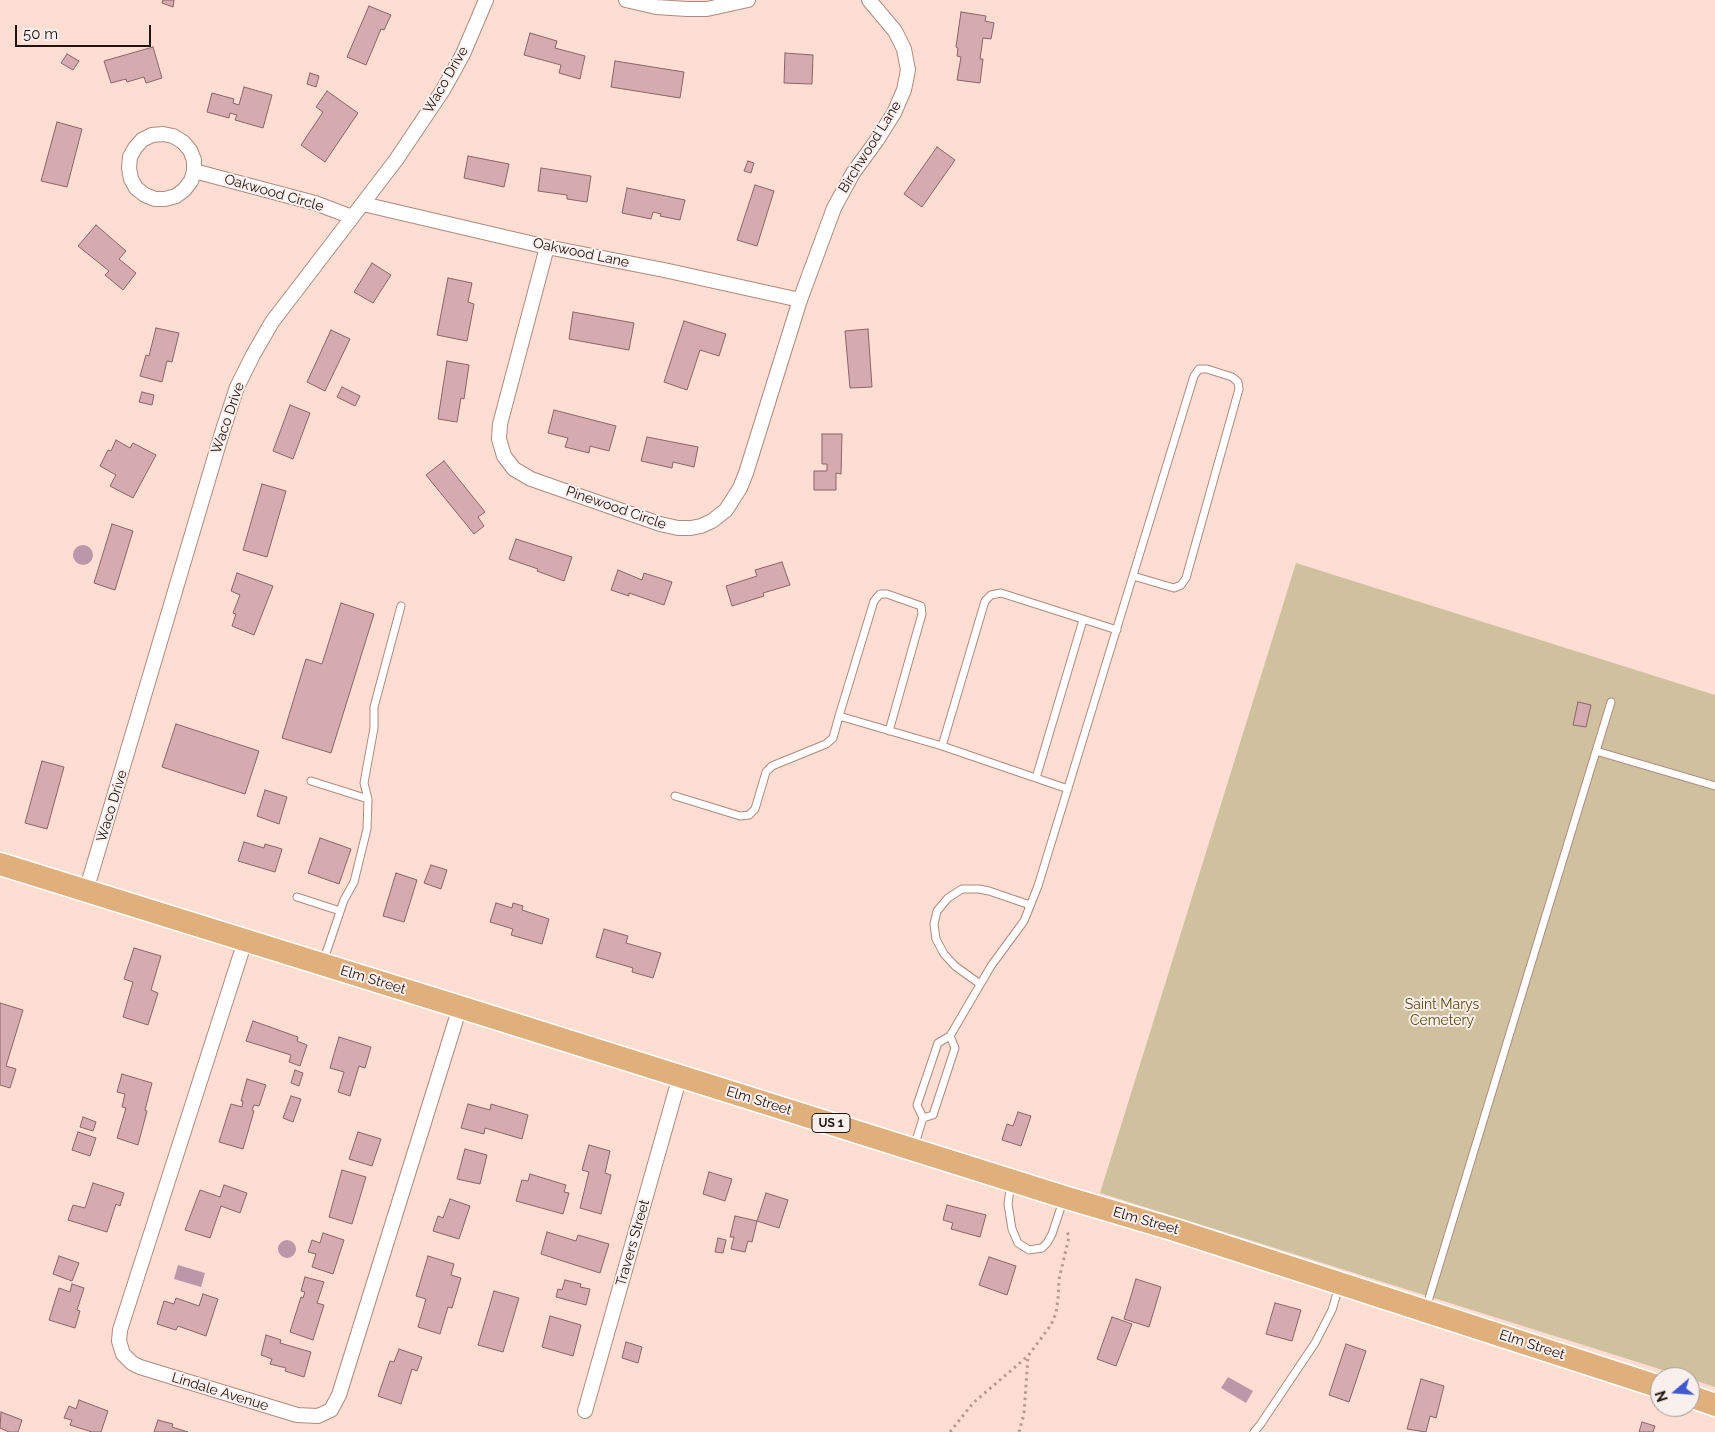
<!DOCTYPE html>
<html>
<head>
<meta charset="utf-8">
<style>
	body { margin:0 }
	#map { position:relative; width:1715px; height:1432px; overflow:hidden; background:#feddd3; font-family:Raleway,sans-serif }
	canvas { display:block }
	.north { position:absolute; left:1650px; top:1367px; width:50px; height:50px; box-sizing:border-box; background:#f9f0ee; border:1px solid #a39894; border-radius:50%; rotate:252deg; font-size:14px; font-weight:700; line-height:20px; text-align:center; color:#21130e }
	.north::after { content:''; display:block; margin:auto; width:18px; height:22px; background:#4059cc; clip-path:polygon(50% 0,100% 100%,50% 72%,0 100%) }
	.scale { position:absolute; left:15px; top:25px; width:136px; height:22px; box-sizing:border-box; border:2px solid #21130e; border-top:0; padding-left:6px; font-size:15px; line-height:18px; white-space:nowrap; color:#21130e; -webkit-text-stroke:4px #f9f0ee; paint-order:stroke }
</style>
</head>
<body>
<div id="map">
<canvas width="1715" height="1432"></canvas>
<div class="north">N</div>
<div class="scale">50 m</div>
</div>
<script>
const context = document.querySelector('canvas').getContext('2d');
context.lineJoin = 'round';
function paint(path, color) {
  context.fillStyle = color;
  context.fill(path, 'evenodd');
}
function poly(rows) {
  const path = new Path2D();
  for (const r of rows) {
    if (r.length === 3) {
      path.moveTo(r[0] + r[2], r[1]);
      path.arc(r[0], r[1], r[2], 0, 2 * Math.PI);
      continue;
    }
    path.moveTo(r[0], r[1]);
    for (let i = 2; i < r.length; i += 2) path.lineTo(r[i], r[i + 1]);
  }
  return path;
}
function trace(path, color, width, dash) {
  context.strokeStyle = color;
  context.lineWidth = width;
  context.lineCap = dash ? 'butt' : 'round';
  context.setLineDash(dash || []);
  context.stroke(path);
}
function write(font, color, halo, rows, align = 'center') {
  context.font = font + ' Raleway,sans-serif';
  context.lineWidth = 4;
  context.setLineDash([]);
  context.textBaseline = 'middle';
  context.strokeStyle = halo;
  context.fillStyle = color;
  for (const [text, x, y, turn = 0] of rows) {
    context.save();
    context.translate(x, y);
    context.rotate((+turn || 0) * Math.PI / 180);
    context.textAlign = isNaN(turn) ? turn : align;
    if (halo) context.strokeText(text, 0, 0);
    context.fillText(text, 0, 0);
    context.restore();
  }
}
const green = poly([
	[1296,563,1715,695,1715,1387,1690,1379,1690,1377,1685,1377,1100,1193]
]);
const water = poly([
	[83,555,10],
	[287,1249,9],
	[178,1265,205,1273,201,1287,174,1279],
	[1228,1377,1253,1391,1246,1403,1221,1388]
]);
const building = poly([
	[163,0,174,0,173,7,162,3,163,0],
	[369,6,391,15,384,30,381,29,366,65,347,57,369,6],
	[961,12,986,16,985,21,994,23,991,39,983,38,980,59,983,59,980,83,957,80,961,57,957,56,958,48,956,47,961,12],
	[530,33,557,41,555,48,585,56,580,79,559,73,561,65,524,55,530,33],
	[153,47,162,78,146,83,144,77,127,82,126,79,111,83,104,61,153,47],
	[785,53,813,55,812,84,784,83,785,53],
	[67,54,79,61,73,70,61,63,67,54],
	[615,61,684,72,680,98,611,87,615,61],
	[310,73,319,76,316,87,307,84,310,73],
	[244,87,272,95,263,128,235,120,237,115,230,113,229,118,207,112,212,93,234,99,233,103,239,105,244,87],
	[327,91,358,113,325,162,301,145,323,112,316,107,327,91],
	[57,122,82,129,67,187,41,181,57,122],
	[937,147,955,160,922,207,904,194,937,147],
	[468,156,509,164,504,187,464,178,468,156],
	[748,161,754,163,751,173,744,171,748,161],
	[541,168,591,176,587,202,567,199,567,195,538,191,541,168],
	[755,185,774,191,757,246,737,240,755,185],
	[627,188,685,200,680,220,660,216,661,214,653,212,651,219,622,213,627,188],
	[96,225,126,251,119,259,136,273,123,290,105,275,109,271,78,246,96,225],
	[372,263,391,275,373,303,354,292,372,263],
	[448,278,472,283,468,302,474,304,467,341,437,335,448,278],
	[573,312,634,323,629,350,569,339,573,312],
	[684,321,726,334,719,356,700,350,687,390,664,382,684,321],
	[156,328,179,333,172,362,167,361,162,382,140,376,146,355,149,356,156,328],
	[868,329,872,387,850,388,845,331,868,329],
	[331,330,350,339,325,391,307,382,331,330],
	[447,361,469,365,464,399,461,398,457,422,438,419,447,361],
	[342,387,360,396,355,406,337,397,342,387],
	[142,392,154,395,152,405,139,402,142,392],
	[290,405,310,413,293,459,273,451,290,405],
	[554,410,616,426,609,451,590,446,589,453,565,447,568,438,548,433,554,410],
	[822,434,842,434,841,474,836,473,836,490,814,490,814,471,827,471,827,464,822,464,822,434],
	[647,437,698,447,694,467,673,462,672,468,641,461,647,437],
	[116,440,130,448,133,443,156,455,133,498,110,486,116,475,100,466,108,450,111,451,116,440],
	[444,461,485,512,478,517,484,526,474,534,426,475,444,461],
	[262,484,286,491,267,557,243,550,262,484],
	[112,524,133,531,115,590,94,583,112,524],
	[516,539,572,557,564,581,537,571,538,569,509,559,516,539],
	[782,562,790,585,763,593,764,596,732,606,726,586,757,576,755,570,782,562],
	[618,570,642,580,644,573,672,582,664,605,629,593,629,596,611,590,618,570],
	[237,573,273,586,254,635,232,626,236,614,233,613,240,595,231,591,237,573],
	[341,603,374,614,331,753,282,738,306,659,322,664,341,603],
	[1578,702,1591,705,1586,727,1573,725,1578,702],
	[176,724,259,751,245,794,162,767,176,724],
	[42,761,64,767,47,829,25,823,42,761],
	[265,790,287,797,279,824,257,816,265,790],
	[320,838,351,849,339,884,308,873,320,838],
	[244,842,264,848,265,844,282,849,275,872,238,861,244,842],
	[431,865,447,870,441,889,424,883,431,865],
	[396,873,417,880,404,922,383,916,396,873],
	[496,903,512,908,513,903,523,906,522,910,549,919,542,944,511,935,513,929,490,922,496,903],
	[604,929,628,936,626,943,661,953,653,978,632,972,633,968,596,957,604,929],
	[134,948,161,956,151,990,158,993,148,1025,123,1017,133,982,124,979,134,948],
	[0,1003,23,1010,6,1066,16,1069,10,1088,0,1085,0,1003],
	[253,1021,298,1037,297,1041,307,1045,300,1066,289,1062,291,1055,246,1041,253,1021],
	[339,1037,371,1047,365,1068,359,1066,350,1096,338,1092,344,1072,330,1068,339,1037],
	[295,1070,303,1073,299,1086,291,1083,295,1070],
	[122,1074,152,1083,145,1110,147,1111,138,1145,117,1138,126,1108,122,1107,125,1094,117,1092,122,1074],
	[247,1079,266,1085,259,1106,254,1105,252,1110,254,1111,243,1149,219,1142,231,1104,242,1107,243,1101,241,1101,247,1079],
	[291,1096,301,1099,293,1122,283,1118,291,1096],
	[468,1104,490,1110,491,1104,528,1115,522,1139,485,1128,484,1134,461,1128,468,1104],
	[1018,1112,1031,1116,1021,1146,1002,1140,1007,1124,1013,1126,1018,1112],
	[83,1117,96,1122,93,1131,80,1127,83,1117],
	[78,1132,96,1138,90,1156,72,1150,78,1132],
	[358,1132,381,1139,372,1166,349,1159,358,1132],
	[589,1145,610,1151,605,1173,611,1175,601,1214,580,1208,589,1172,582,1170,589,1145],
	[465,1149,487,1155,480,1184,457,1179,465,1149],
	[342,1170,366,1177,352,1224,329,1217,342,1170],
	[709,1172,732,1179,725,1201,703,1194,709,1172],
	[530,1174,566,1185,564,1192,569,1193,563,1214,516,1201,522,1180,528,1181,530,1174],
	[93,1183,124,1193,120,1206,116,1204,107,1232,68,1220,73,1205,85,1208,93,1183],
	[224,1185,247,1193,240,1213,221,1206,210,1238,185,1230,200,1190,220,1197,224,1185],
	[766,1193,788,1200,779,1228,757,1221,766,1193],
	[450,1199,470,1206,459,1239,433,1231,438,1216,443,1218,450,1199],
	[947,1205,986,1215,980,1237,951,1229,953,1223,943,1220,947,1205],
	[735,1216,757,1221,752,1242,748,1241,745,1252,731,1249,734,1237,730,1237,735,1216],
	[547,1232,576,1241,578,1235,609,1244,600,1273,541,1254,547,1232],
	[323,1233,344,1240,333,1274,312,1267,316,1254,308,1252,312,1240,320,1243,323,1233],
	[718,1238,726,1240,723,1253,715,1252,718,1238],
	[59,1256,79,1263,72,1281,53,1274,59,1256],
	[428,1256,454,1264,451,1275,461,1278,452,1308,448,1307,440,1334,418,1327,426,1299,416,1296,428,1256],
	[989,1257,1016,1266,1007,1295,979,1285,989,1257],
	[305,1277,324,1282,317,1303,324,1305,313,1340,290,1332,301,1297,303,1298,305,1292,301,1291,305,1277],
	[1136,1279,1161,1287,1149,1327,1124,1319,1136,1279],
	[565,1280,581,1284,580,1287,590,1289,586,1305,556,1297,558,1289,562,1290,565,1280],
	[72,1284,84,1288,77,1310,80,1311,75,1328,49,1320,59,1288,70,1292,72,1284],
	[494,1291,519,1298,503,1352,478,1345,494,1291],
	[203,1294,218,1299,206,1336,178,1326,176,1330,157,1324,164,1301,174,1304,176,1298,199,1306,203,1294],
	[1275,1303,1301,1310,1292,1341,1266,1334,1275,1303],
	[550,1316,581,1325,573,1356,542,1347,550,1316],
	[1112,1317,1132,1324,1116,1366,1097,1359,1112,1317],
	[266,1335,281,1340,280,1343,311,1352,304,1377,285,1371,286,1368,270,1364,272,1359,261,1355,266,1335],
	[626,1342,642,1347,638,1363,622,1358,626,1342],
	[1346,1344,1366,1351,1349,1402,1329,1395,1346,1344],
	[399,1349,422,1357,417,1371,412,1369,401,1404,378,1396,390,1361,394,1362,399,1349],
	[1421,1379,1444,1386,1436,1418,1430,1416,1426,1432,1407,1429,1421,1379],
	[79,1400,108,1411,101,1432,92,1432,70,1425,72,1420,64,1418,69,1406,76,1409,79,1400],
	[1,1412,22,1420,18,1432,9,1432,0,1428,1,1412],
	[158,1420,173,1424,172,1427,188,1432,154,1432,158,1420],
	[1642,1422,1655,1426,1653,1432,1639,1432,1642,1422]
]);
const path = poly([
	[950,1432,973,1403,1028,1356,1051,1325,1056,1313,1058,1299,1059,1279,1069,1237,1067,1231],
	[1019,1432,1024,1414,1028,1357]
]);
const lane = poly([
	[889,731,922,614,921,606,887,594,880,594,874,601,839,716,942,746],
	[1596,751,1715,786],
	[1036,778,1083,620],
	[311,781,368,799],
	[1068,789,942,746,985,601,991,595,1001,593,1117,630],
	[675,796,740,816,749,815,755,809,766,772,772,766,826,744,833,738,839,716],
	[297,897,340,911],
	[323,962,344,900,354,882,367,829,368,799,364,783,374,728,374,707,401,606],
	[980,984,955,966,944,954,936,939,934,924,937,911,948,898,962,889,979,889,989,891,1030,905],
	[923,1118,933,1115,955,1048,950,1036],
	[914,1147,923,1118,917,1105,938,1043,950,1036,991,966,1024,921,1038,886,1194,376,1199,369,1207,369,1232,377,1238,382,1239,389,1186,578,1181,585,1174,588,1133,576],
	[1011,1182,1008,1204,1012,1229,1018,1243,1029,1250,1042,1248,1047,1243,1052,1234,1063,1201],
	[1426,1308,1611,702],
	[1254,1432,1260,1425,1315,1343,1332,1310,1339,1286]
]);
const street = poly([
	[626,0,656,7,687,9,707,9,748,0],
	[194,171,191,181,184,190,176,196,165,199,155,199,145,195,136,188,131,179,129,168,130,157,135,148,142,140,152,135,163,134,173,136,183,142,190,150,194,160,194,171,315,203,352,217],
	[363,204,547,247,664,270,800,300],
	[547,247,500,424,499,439,504,456,514,469,531,479,660,524,678,528,691,528,701,526,712,521,726,510,740,488,746,473,800,300,834,208,853,173,877,140,894,113,904,90,908,70,904,49,895,31,869,0],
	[86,891,222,433,237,387,253,355,272,322,396,160,443,90,463,54,486,0],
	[245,941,120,1330,119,1341,123,1354,132,1363,140,1367,297,1415,318,1416,331,1410,339,1395,460,1007],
	[585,1411,680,1076]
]);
const primary = poly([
	[0,864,460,1007,1064,1197,1175,1230,1660,1387],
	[1690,1396,1715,1405]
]);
const shields = [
	[831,1123,38]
];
const shieldNames = [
	["US 1",831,1123]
];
const streetNames = [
	["Waco Drive",446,80,-60],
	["Birchwood Lane",870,147,-58],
	["Oakwood Circle",274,193,16],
	["Oakwood Lane",581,253,12],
	["Waco Drive",228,418,-71],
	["Pinewood Circle",616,508,19],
	["Waco Drive",112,806,-73],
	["Elm Street",373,980,17],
	["Elm Street",759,1101,17],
	["Elm Street",1146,1221,16],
	["Travers Street",633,1243,-74],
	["Elm Street",1532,1345,18],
	["Lindale Avenue",220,1392,17]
];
const parkNames = [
	["Saint Marys",1442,1005],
	["Cemetery",1442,1021]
];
paint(green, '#cfc19e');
paint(water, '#bb97a9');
paint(building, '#d5abaf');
trace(building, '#8a6468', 1);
trace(lane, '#af8a7e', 9);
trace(street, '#af8a7e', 16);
trace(primary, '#fff', 25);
trace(path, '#b59a92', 3, [2.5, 4]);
trace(lane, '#fff', 7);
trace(street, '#fff', 14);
trace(primary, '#dfb07b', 22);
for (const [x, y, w] of shields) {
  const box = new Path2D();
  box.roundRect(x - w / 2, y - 9.5, w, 19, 4);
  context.fillStyle = '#f9f0ee';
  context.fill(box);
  trace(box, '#21130e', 1);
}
write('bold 12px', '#21130e', null, shieldNames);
write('14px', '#21130e', '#f9f0ee', streetNames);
write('14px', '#5f4b0d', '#f9f0ee', parkNames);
</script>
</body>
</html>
